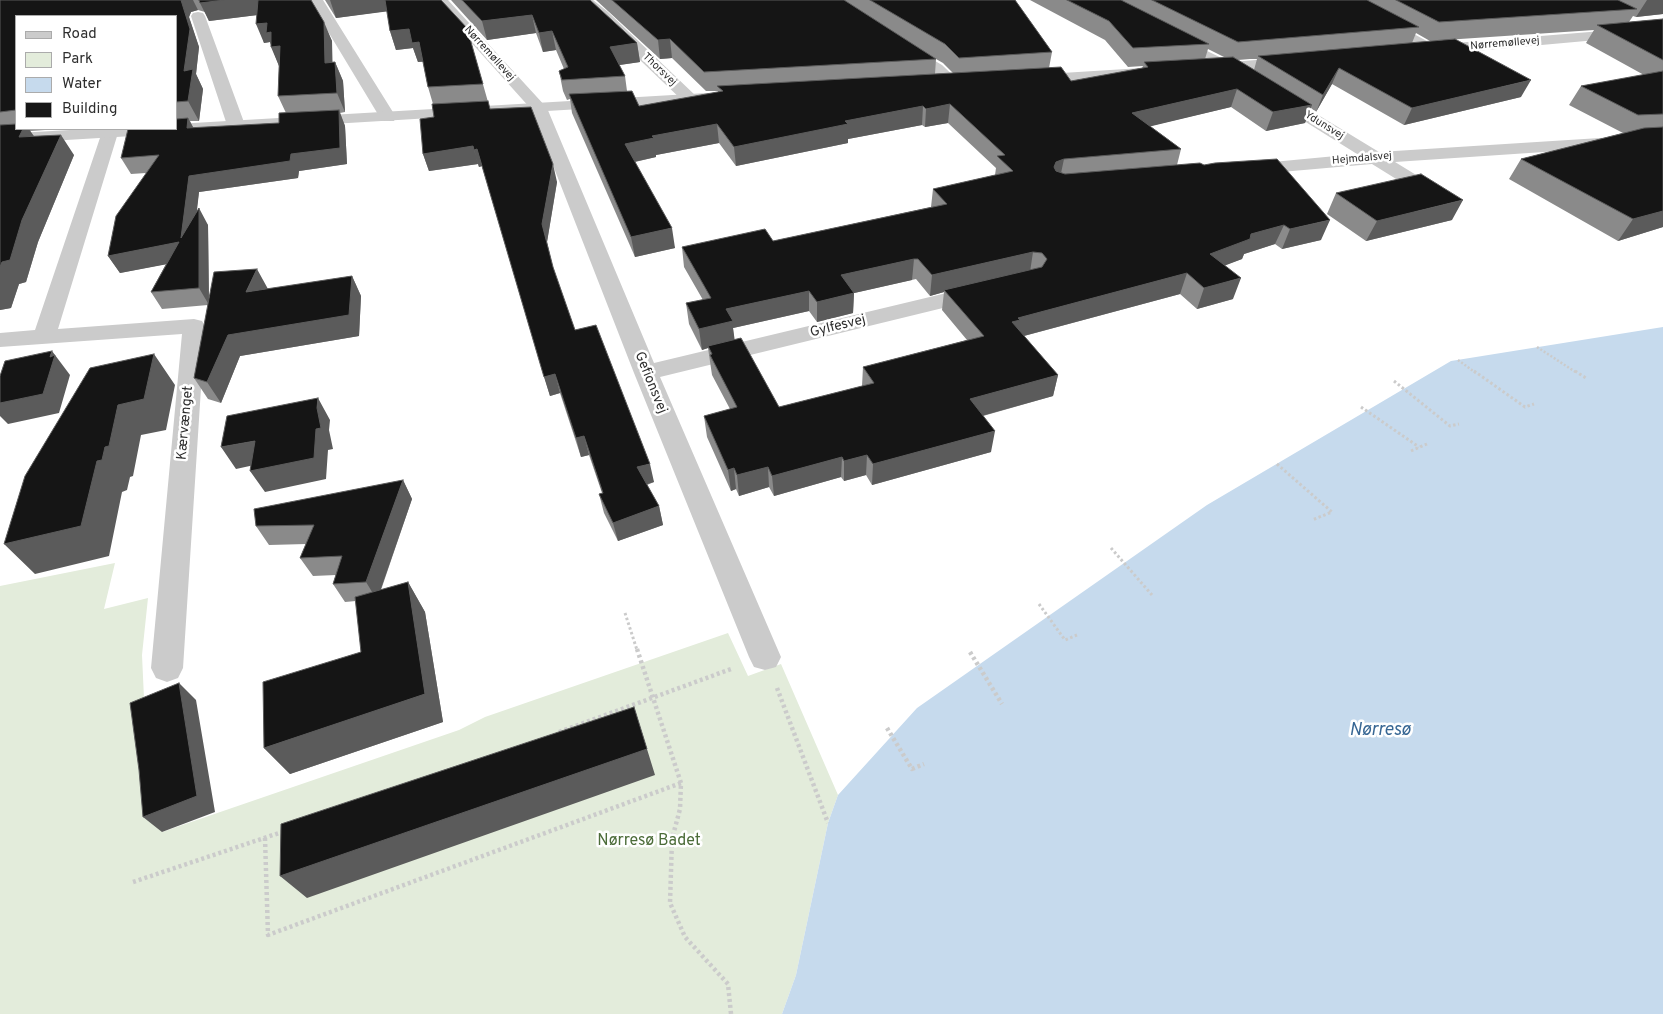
<!DOCTYPE html>
<html>
<head>
<meta charset="utf-8">
<style>
	body { margin:0 }
	#map { position:relative; width:1663px; height:1014px; overflow:hidden; background:#fff; font-family:Overpass,sans-serif }
	canvas { display:block }
	.legend { position:absolute; left:15px; top:15px; width:162px; height:115px; box-sizing:border-box; background:#fff; border:1px solid #ababab; margin:0; padding:6px 9px; list-style:none; font-size:15px; color:#2e2e2e }
	.legend li { display:flex; align-items:center; gap:10px; height:25px }
	.legend b { width:25px; border:1px solid #ababab }
</style>
</head>
<body>
<div id="map">
<canvas width="1663" height="1014"></canvas>
<ul class="legend">
<li><b style="height:6px;background:#cbcbcb"></b>Road</li>
<li><b style="height:14px;background:#e3ecdb"></b>Park</li>
<li><b style="height:14px;background:#c6daed"></b>Water</li>
<li><b style="height:14px;background:#151515"></b>Building</li>
</ul>
</div>
<script>
const context = document.querySelector('canvas').getContext('2d');
context.lineJoin = 'round';
function paint(path, color) {
  context.fillStyle = color;
  context.fill(path, 'evenodd');
}
function poly(rows) {
  const path = new Path2D();
  for (const r of rows) {
    path.moveTo(r[0], r[1]);
    for (let i = 2; i < r.length; i += 2) path.lineTo(r[i], r[i + 1]);
  }
  return path;
}
function trace(path, color, width, dash) {
  context.strokeStyle = color;
  context.lineWidth = width;
  context.lineCap = dash ? 'butt' : 'round';
  context.setLineDash(dash || []);
  context.stroke(path);
}
function write(font, color, halo, rows, align = 'center') {
  context.font = font + ' Overpass,sans-serif';
  context.lineWidth = 5;
  context.setLineDash([]);
  context.textBaseline = 'middle';
  context.strokeStyle = halo;
  context.fillStyle = color;
  for (const [text, x, y, turn = 0] of rows) {
    context.save();
    context.translate(x, y);
    context.rotate((+turn || 0) * Math.PI / 180);
    context.textAlign = isNaN(turn) ? turn : align;
    if (halo) context.strokeText(text, 0, 0);
    context.fillText(text, 0, 0);
    context.restore();
  }
}
const green = poly([
	[115,563,104,609,148,598,142,655,145,720,162,832,459,730,485,717,728,633,748,676,781,664,838,795,828,823,796,975,782,1014,0,1014,0,586]
]);
const water = poly([
	[1663,327,1663,1014,782,1014,796,975,828,823,838,795,917,708,1207,505,1451,361]
]);
const pathFar2 = poly([
	[1537,347,1577,373],
	[1458,360,1476,373]
]);
const pathFar1 = poly([
	[1474,371,1525,407,1534,404],
	[1575,371,1586,378],
	[1394,381,1450,426,1459,424],
	[1361,407,1419,447],
	[1411,451,1427,444],
	[1277,464,1332,512,1312,520],
	[1111,548,1152,595],
	[1039,604,1065,640,1077,635],
	[625,613,637,650]
]);
const path = poly([
	[637,649,681,783,680,809,672,839,670,903,685,937,728,984,731,1014],
	[970,652,1002,704],
	[777,688,828,823],
	[887,728,912,769,924,764],
	[559,732,731,669],
	[265,838,268,935,681,783],
	[133,882,285,831]
]);
const minor = poly([
	[309,0,323,0,396,117,394,121,382,121,309,0],
	[433,0,448,0,547,108,654,363,980,285,988,287,991,292,988,297,660,377,781,657,776,667,765,670,754,667,749,657,634,373,531,109,433,0],
	[577,0,593,0,607,11,696,96,698,99,696,102,684,102,577,0],
	[1334,0,1351,0,1438,47,1441,50,1438,53,1428,53,1336,3,1334,0],
	[198,12,203,13,205,16,245,125,242,129,236,130,230,129,227,125,191,16,193,13,198,12],
	[1172,34,1236,65,1379,152,1663,134,1663,144,1395,162,1444,192,1447,196,1444,200,1437,202,1430,200,1372,164,1247,175,1241,173,1238,169,1241,165,1357,154,1224,71,1167,41,1165,38,1167,35,1172,34],
	[904,43,942,65,959,81,961,84,959,87,947,87,930,71,899,51,896,48,899,45,904,43],
	[103,129,113,129,118,133,58,329,194,319,202,321,205,326,183,668,178,678,167,682,156,678,151,668,182,334,0,347,0,333,35,330,103,129]
]);
const tertiary = poly([
	[1663,26,1663,34,1431,55,1426,53,1423,50,1426,47,1431,45,1663,26],
	[1291,57,1296,59,1299,62,1296,65,1209,74,1203,72,1201,69,1203,66,1209,64,1291,57],
	[1142,68,1148,70,1150,73,1148,76,1030,85,1024,83,1022,80,1024,77,1030,75,1142,68],
	[707,93,713,95,715,98,713,101,0,144,0,134,87,129,176,129,176,124,707,93]
]);
const wall = poly([
	[0,0,311,0,332,41,332,62,335,62,343,81,345,112,340,113,345,126,347,164,299,171,298,178,199,192,196,213,208,225,209,299,268,289,352,276,361,296,359,336,240,356,221,403,208,399,194,378,208,305,162,309,151,292,166,264,120,273,108,256,146,173,131,174,121,158,176,129,176,16,16,16,16,129,45,129,45,130,30,131,34,136,74,155,38,242,26,282,19,284,11,308,0,310],
	[198,10,205,12,209,21,257,15,264,43,270,42,279,66,278,96,286,113,279,123,193,128,190,121,199,121,203,89,196,74,199,47,189,17,191,12],
	[325,0,441,0,467,28,490,109,557,182,547,242,553,268,575,330,654,482,647,485,659,506,663,525,618,541,604,513,599,494,602,493,589,455,581,457,560,393,550,396,482,166,479,167,478,164,429,171,423,154,434,117,433,104,428,87,423,62,418,62,413,48,396,50,390,31,387,11,336,18],
	[451,0,590,0,637,43,640,62,619,65,625,76,627,91,639,106,718,92,718,91,706,91,672,58,660,59,596,0,1015,0,1052,52,1049,68,1071,81,1142,68,1143,66,1128,67,1105,40,1030,0,1663,0,1663,14,1636,17,1633,16,1629,22,1663,19,1663,227,1618,241,1509,179,1521,159,1623,133,1569,105,1581,86,1644,75,1586,43,1594,30,1430,41,1416,33,1412,43,1521,97,1404,125,1332,84,1316,112,1311,108,1305,123,1266,131,1231,107,1150,126,1181,149,1177,165,1321,240,1282,249,1275,244,1244,254,1242,259,1225,265,1233,299,1197,309,1180,294,1024,336,1058,375,1053,396,983,416,991,452,872,485,866,475,844,481,841,477,774,496,769,487,739,496,736,489,731,491,707,437,704,416,730,409,712,375,708,348,702,350,689,324,686,303,703,300,684,267,682,247,773,241,931,207,933,189,995,175,996,168,948,123,925,127,922,125,848,139,848,143,736,166,719,143,656,155,656,157,635,162,675,248,635,257,572,113,570,99,567,100,563,91,559,71,564,69,556,50,543,52,536,33,487,40],
	[1208,49,1226,58,1205,59],
	[936,59,943,63,953,73,935,74],
	[1250,59,1257,59,1254,70,1238,60],
	[916,279,930,296,944,292,942,310,967,340,863,367,862,386,779,407,734,340,733,328,809,311,817,322,853,313,854,293],
	[1336,193,1452,220,1366,241,1327,214],
	[403,480,412,499,381,590,408,582,425,612,443,722,290,774,264,748,361,652,356,601,345,602,333,584,336,575,313,576,300,558,306,544,269,545,256,526]
]);
const shadedWall = poly([
	[181,0,193,0,198,10,191,12,189,17,199,47,196,74,203,89,199,121,188,101,184,71],
	[225,0,260,0,266,14,209,21,200,3],
	[330,0,387,0,390,11,336,18],
	[1647,0,1663,0,1663,14,1636,17],
	[532,15,536,33,487,40,482,21],
	[324,22,332,41,333,83,325,63],
	[267,23,280,46,279,66,271,47,272,47,270,42,264,43,256,24],
	[409,29,419,42,425,61,418,62,413,48,396,50,390,31],
	[552,31,556,50,543,52,539,33],
	[670,39,672,58,660,59,658,40],
	[637,43,640,62,613,66,610,47],
	[335,62,343,81,345,112,337,93],
	[1339,68,1332,84,1316,112,1323,95],
	[1531,80,1521,97,1404,125,1412,108],
	[1237,89,1231,107,1127,132,1132,113],
	[950,104,948,123,925,127,926,109],
	[1312,105,1305,123,1266,131,1273,112],
	[923,106,922,125,848,139,848,143,736,166,734,147,845,121],
	[339,110,345,126,347,164,299,171,298,178,199,192,192,256,181,238,189,176,291,154],
	[188,118,197,134,187,128],
	[717,124,719,143,656,155,656,157,629,163,625,144,652,136],
	[23,129,29,129,39,144,19,137],
	[61,135,74,155,38,242,26,282,19,284,11,308,0,310,0,267,22,220],
	[473,146,478,164,429,171,423,154],
	[477,149,482,166,479,167,474,150],
	[1064,159,1060,178,1054,167,1056,162],
	[553,164,557,182,547,242,542,224],
	[1463,200,1452,220,1366,241,1377,221],
	[199,208,208,225,209,305,199,288],
	[1663,211,1663,227,1618,241,1633,219],
	[1330,220,1321,240,1282,249,1290,229],
	[1284,225,1275,244,1244,254,1242,259,1203,274,1210,254,1251,234],
	[672,228,675,248,635,257,631,237],
	[179,242,189,260,120,273,108,256],
	[1033,252,1030,272,944,290,944,292,930,296,932,275],
	[914,259,912,280,841,296,841,275],
	[257,269,268,289,246,292],
	[1187,273,1180,294,1016,338,1012,322,1018,318],
	[352,276,361,296,359,336,240,356,221,403,207,382,228,335],
	[1241,278,1233,299,1197,309,1204,288],
	[809,291,809,311,733,328,735,342,708,346,708,348,702,350,699,329,726,309],
	[854,293,853,313,817,322,817,302],
	[52,351,70,375,59,413,8,424,0,416,0,403,50,357],
	[154,354,175,385,166,430,141,435,133,476,130,477,127,490,122,492,109,556,35,574,4,544,97,461,105,447,118,405],
	[555,374,560,393,550,396,544,377],
	[1058,375,1053,396,967,420,970,399],
	[318,398,330,420,329,430,333,449,328,450,326,479,265,492,250,471,317,408],
	[995,431,991,452,872,485,873,464],
	[584,436,589,455,581,457,576,438],
	[255,441,268,462,236,469,221,447],
	[867,455,866,475,844,481,844,461],
	[842,457,841,477,774,496,772,476],
	[650,464,654,482,641,486,637,467],
	[768,467,769,487,739,496,737,475],
	[734,468,736,489,731,491,728,470],
	[403,480,412,499,377,600,366,582],
	[659,506,663,525,618,541,613,523],
	[408,582,425,612,443,722,290,774,264,748,425,694],
	[179,683,196,700,215,812,162,832,143,817],
	[634,707,655,775,307,898,280,876]
]);
const building = poly([
	[0,0,181,0,190,29,184,71,193,69,188,101,176,102,176,16,16,16,16,110,0,112,0,0],
	[199,0,225,0,200,3,199,0],
	[258,0,311,0,324,22,325,63,335,62,337,93,278,96,280,46,271,47,271,32,266,33,267,23,256,24,258,0],
	[385,0,441,0,467,28,483,84,428,87,419,42,412,43,409,29,390,31,385,0],
	[462,0,590,0,637,43,610,47,625,76,562,80,559,71,568,67,552,31,539,33,532,15,482,21,462,0],
	[612,0,844,0,936,59,704,72,670,39,658,40,612,0],
	[870,0,1015,0,1052,52,959,58,945,44,870,0],
	[1067,0,1121,0,1209,44,1133,48,1109,21,1067,0],
	[1152,0,1367,0,1419,27,1238,42,1152,0],
	[1396,0,1618,0,1637,9,1439,22,1396,0],
	[1663,19,1663,60,1597,25,1663,19],
	[1455,39,1531,80,1412,108,1339,68,1323,95,1258,56,1455,39],
	[1233,57,1312,105,1273,112,1237,89,1132,113,1181,149,1064,159,1056,162,1054,167,1056,171,1065,174,1200,163,1204,165,1215,163,1277,159,1330,220,1290,229,1284,225,1251,234,1250,239,1210,254,1241,278,1204,288,1187,273,1018,318,1020,320,1012,322,1058,375,970,399,995,431,873,464,867,455,844,461,842,457,772,476,768,467,737,475,734,468,728,470,704,416,737,407,710,355,712,354,708,346,741,338,779,407,874,383,863,367,984,336,944,290,1042,267,1047,259,1042,253,1033,252,932,275,918,259,914,259,841,275,854,293,817,302,809,291,726,309,733,321,699,329,686,303,711,298,682,247,765,229,773,241,947,204,933,189,1013,171,997,156,1005,155,950,104,926,109,923,106,845,121,848,124,734,147,717,124,652,136,654,138,625,144,672,228,631,237,569,94,632,91,639,106,723,91,717,86,1061,67,1071,81,1148,67,1144,62,1233,57],
	[1663,71,1663,114,1638,115,1581,86,1663,71],
	[488,101,490,109,531,107,553,164,542,224,553,267,575,330,596,325,650,464,637,467,659,506,613,523,599,494,603,493,584,436,576,438,555,374,544,377,477,149,474,150,473,146,423,154,420,119,434,117,432,104,488,101],
	[339,110,340,148,291,154,290,161,189,176,181,238,199,208,199,288,151,292,179,242,108,256,116,216,159,155,121,158,128,129,176,129,176,119,188,118,187,128,279,123,279,113,339,110],
	[16,124,16,129,23,129,19,137,61,135,22,220,10,260,2,262,0,267,0,125,16,124],
	[1663,127,1663,211,1633,219,1521,159,1644,128,1663,127],
	[1421,174,1463,200,1377,221,1336,193,1421,174],
	[257,269,246,292,352,276,349,315,228,335,207,382,194,378,214,272,257,269],
	[52,351,50,357,55,355,43,394,0,403,0,376,5,361,52,351],
	[154,354,144,399,118,405,109,446,105,447,102,460,97,461,81,526,4,544,25,476,90,368,154,354],
	[318,398,317,408,321,428,316,429,314,458,250,471,255,441,221,447,227,416,318,398],
	[403,480,366,582,333,584,342,556,300,558,314,525,256,526,254,509,403,480],
	[408,582,425,694,264,748,263,682,361,652,355,597,408,582],
	[179,683,197,796,143,817,139,770,130,703,179,683],
	[634,707,647,749,280,876,281,824,634,707]
]);
const farStreetnames = [
	["Nørremøllevej",1505,44,-5],
	["Nørremøllevej",489,54,48],
	["Thorsvej",659,70,44],
	["Ydunsvej",1324,126,32],
	["Hejmdalsvej",1362,159,-5]
];
const streetNames = [
	["Gylfesvej",838,327,-14],
	["Gefionsvej",650,383,68],
	["Kærvænget",186,423,-85]
];
const nearParknames = [
	["Nørresø Badet",649,842]
];
const nearWaternames = [
	["Nørresø",1380,731]
];
paint(green, '#e3ecdb');
paint(water, '#c6daed');
trace(pathFar2, '#cbcbcb', 2.5, [2, 2]);
trace(pathFar1, '#cbcbcb', 3, [2.5, 2.5]);
trace(path, '#cbcbcb', 4.5, [3, 3]);
paint(minor, '#cbcbcb');
paint(tertiary, '#cbcbcb');
paint(wall, '#8a8a8a');
paint(shadedWall, '#5b5b5b');
paint(building, '#151515');
trace(building, '#5b5b5b', 1);
write('11px', '#2e2e2e', '#fff', farStreetnames);
write('14px', '#2e2e2e', '#fff', streetNames);
write('16px', '#4c6c39', '#fff', nearParknames);
write('italic 18px', '#386794', '#fff', nearWaternames);
</script>
</body>
</html>
